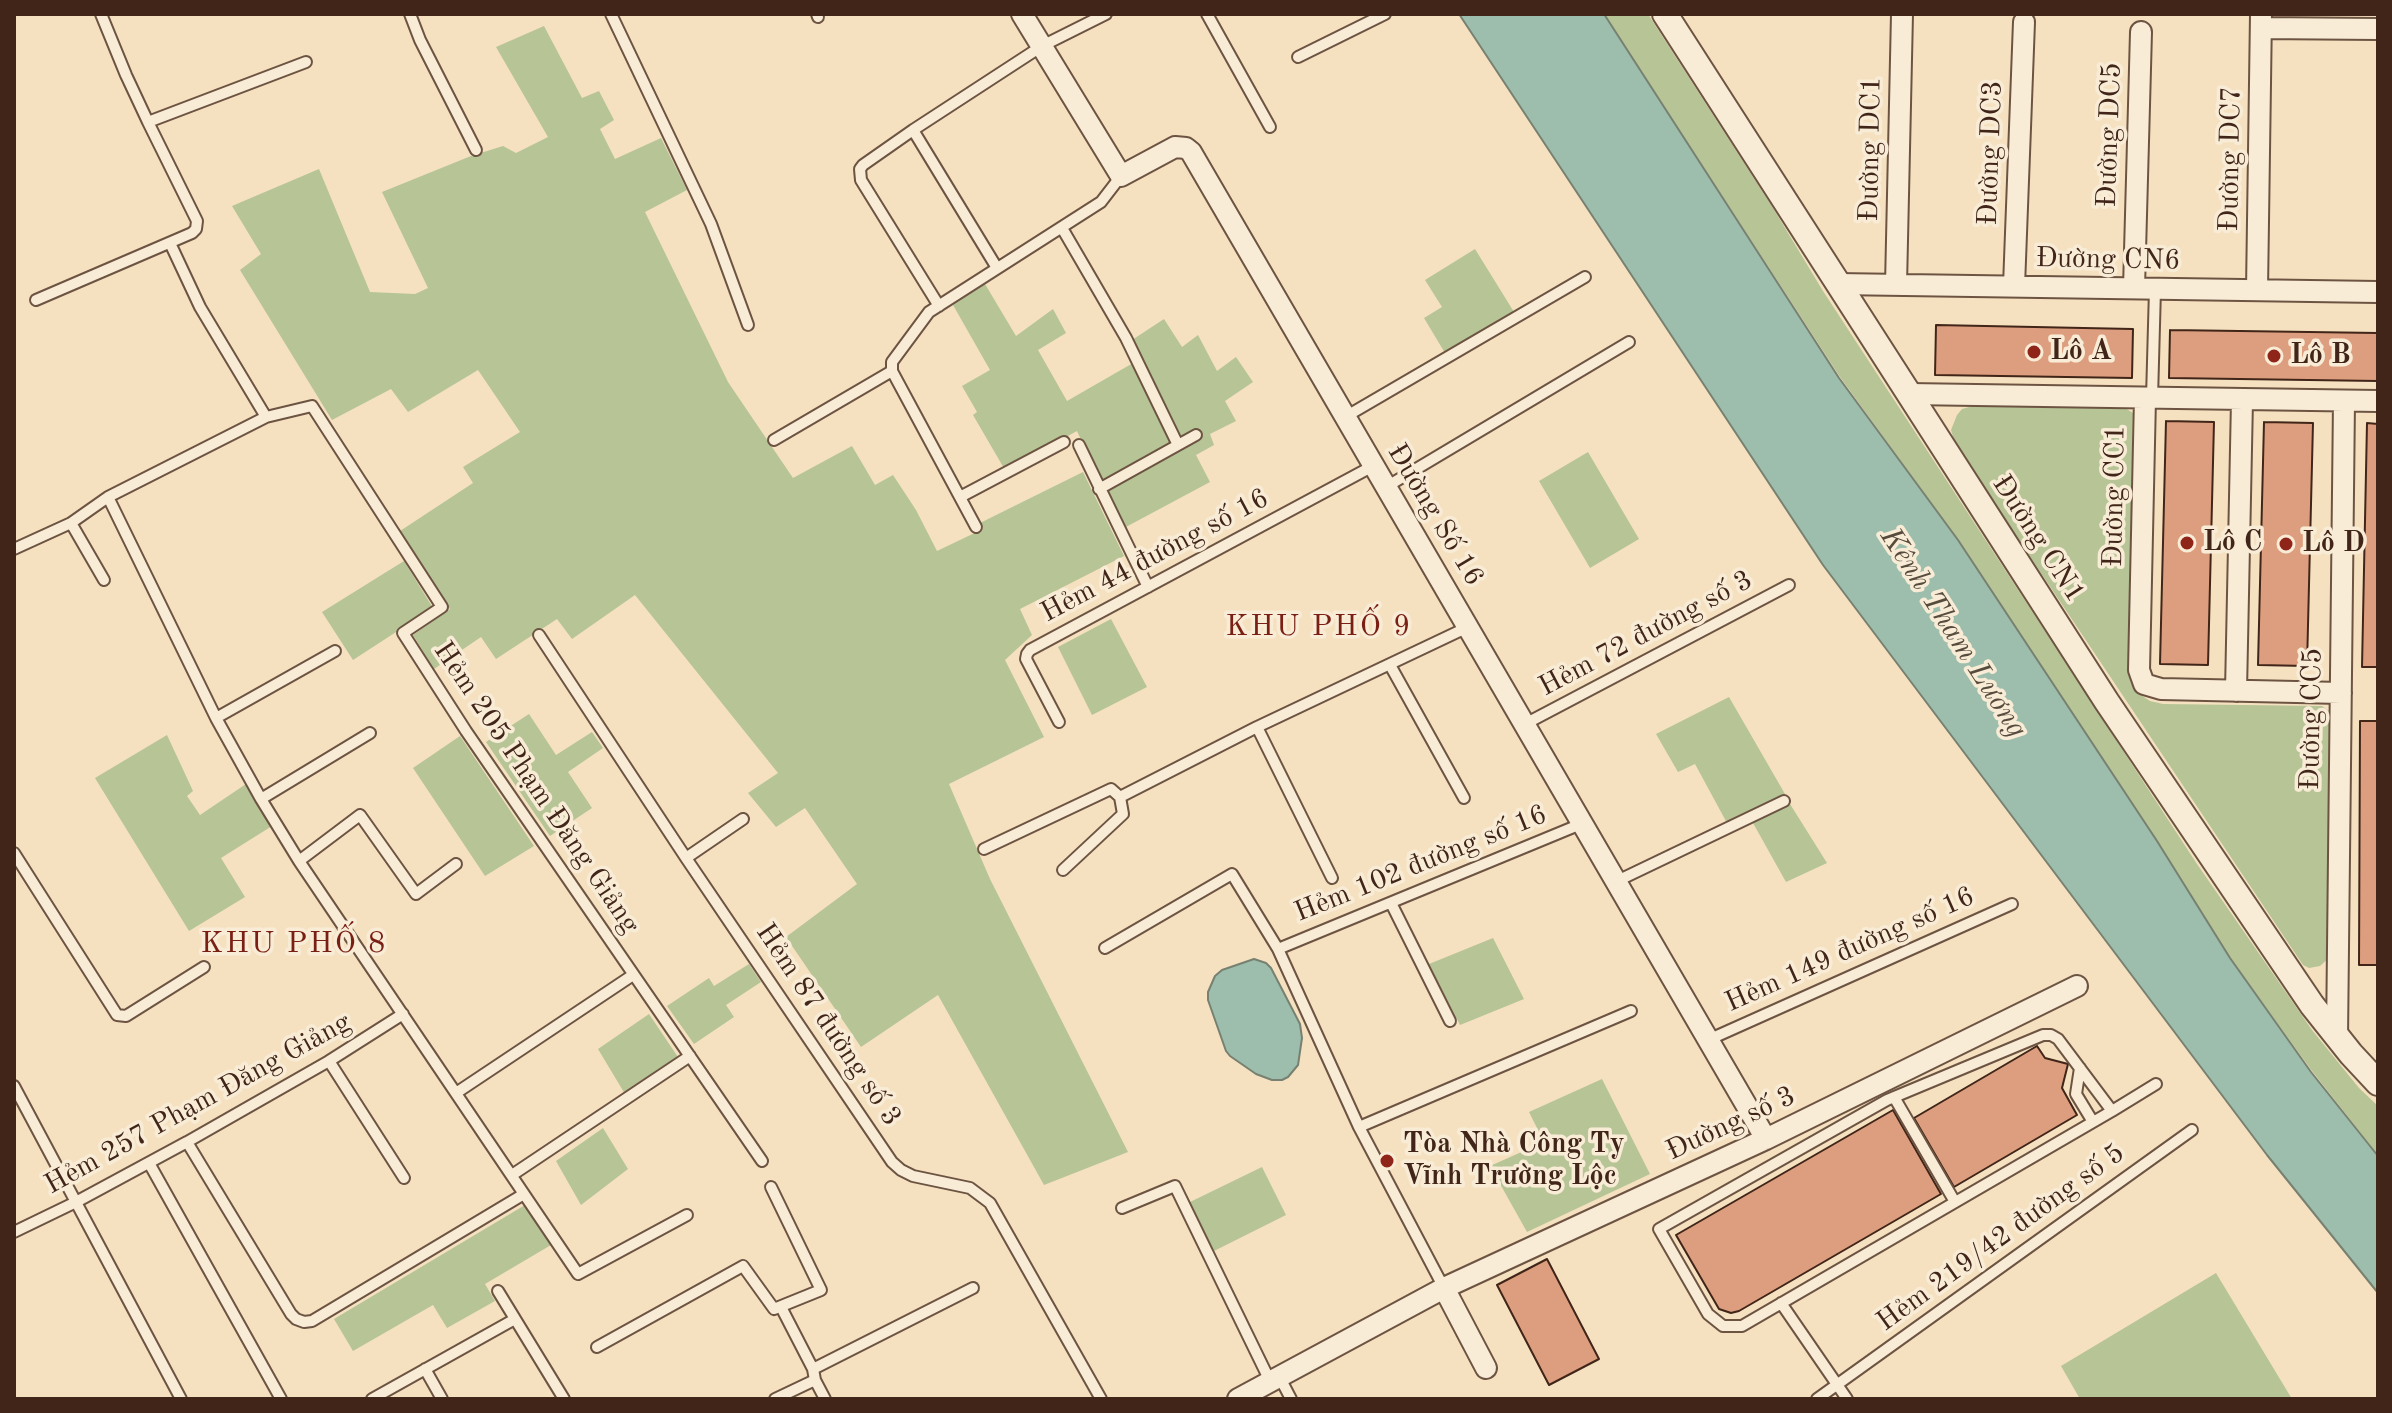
<!DOCTYPE html>
<html>
<head>
<meta charset="utf-8">
<style>
	body { margin:0 }
	#map { position:relative; width:2392px; height:1413px; overflow:hidden; background:#f5e1c0; font-family:"Old Standard TT",serif }
	canvas { display:block }
	.frame { position:absolute; inset:0; border:16px solid #402518; pointer-events:none }
</style>
</head>
<body>
<div id="map">
<canvas width="2392" height="1413"></canvas>
<div class="frame"></div>
</div>
<script>
const context = document.querySelector('canvas').getContext('2d');
context.lineJoin = 'round';
function paint(path, color) {
  context.fillStyle = color;
  context.fill(path, 'evenodd');
}
function poly(rows) {
  const path = new Path2D();
  for (const r of rows) {
    path.moveTo(r[0], r[1]);
    for (let i = 2; i < r.length; i += 2) path.lineTo(r[i], r[i + 1]);
  }
  return path;
}
function trace(path, color, width, dash) {
  context.strokeStyle = color;
  context.lineWidth = width;
  context.lineCap = dash ? 'butt' : 'round';
  context.setLineDash(dash || []);
  context.stroke(path);
}
function write(font, color, halo, rows, align = 'center') {
  context.font = font + ' "Old Standard TT",serif';
  context.lineWidth = 7;
  context.setLineDash([]);
  context.textBaseline = 'middle';
  context.strokeStyle = halo;
  context.fillStyle = color;
  for (const [text, x, y, turn = 0] of rows) {
    context.save();
    context.translate(x, y);
    context.rotate((+turn || 0) * Math.PI / 180);
    context.textAlign = isNaN(turn) ? turn : align;
    if (halo) context.strokeText(text, 0, 0);
    context.fillText(text, 0, 0);
    context.restore();
  }
}
const green = poly([
	[1604,14,1648,14,1773,208,1823,291,2197,864,2312,1030,2359,1088,2378,1106,2378,1155,2312,1071,2230,958,2157,841,1958,540,1840,377],
	[544,26,582,98,599,91,614,120,600,129,615,159,661,138,687,190,645,212,728,382,793,478,852,446,875,485,893,475,916,510,937,551,983,529,980,523,1083,472,1124,556,1020,609,1032,635,1005,660,1044,737,949,784,990,879,1128,1152,1044,1185,938,995,861,1047,786,937,857,884,805,808,776,827,748,793,778,773,635,595,572,639,557,619,496,659,481,637,434,669,413,635,450,609,400,531,473,483,463,467,520,432,478,370,408,412,391,389,332,420,240,270,261,254,232,206,319,169,370,292,415,294,428,288,382,192,471,156,503,146,516,153,548,137,496,47],
	[1475,249,1514,312,1445,353,1424,318,1442,307,1425,280],
	[985,284,1016,336,1053,309,1066,333,1038,350,1067,401,1133,363,1172,443,1101,484,1077,431,1005,470,973,415,977,412,962,386,990,370,953,305],
	[1164,319,1182,347,1198,335,1217,371,1236,357,1253,382,1225,401,1236,421,1210,434,1214,445,1196,455,1210,482,1124,528,1106,491,1201,438,1197,429,1181,438,1132,340],
	[1976,405,2125,408,2133,413,2128,670,2131,683,2139,694,2150,701,2163,704,2322,706,2332,713,2329,958,2320,966,2309,968,2303,965,1956,446,1951,430,1957,415,1962,409],
	[1588,452,1639,539,1590,568,1539,481],
	[404,561,433,608,353,660,322,612],
	[1111,619,1147,687,1092,715,1058,647],
	[1729,697,1785,794,1727,823,1695,764,1678,772,1656,734],
	[529,714,556,755,592,732,603,748,568,772,592,808,550,836,486,742],
	[167,735,193,791,187,796,200,815,246,784,272,826,221,858,245,897,189,931,95,778],
	[460,736,534,846,485,876,413,768],
	[1790,804,1827,863,1786,882,1753,823],
	[1493,938,1524,999,1460,1025,1429,964],
	[749,964,761,982,726,1005,734,1017,694,1044,667,1006,709,978,714,986],
	[649,1014,678,1057,625,1094,598,1049],
	[1602,1079,1650,1174,1527,1232,1490,1166,1544,1142,1529,1112],
	[603,1128,628,1169,581,1205,556,1161],
	[1262,1167,1286,1215,1214,1251,1190,1202],
	[525,1205,551,1245,485,1284,495,1301,447,1328,433,1305,353,1351,334,1319],
	[2216,1273,2292,1399,2080,1399,2061,1366]
]);
const water = poly([
	[1459,14,1604,14,1839,378,1958,540,2157,841,2230,958,2311,1072,2378,1156,2378,1293,2267,1155,1823,565,1459,14],
	[1254,959,1266,963,1271,968,1300,1024,1302,1038,1298,1065,1288,1077,1282,1080,1272,1080,1256,1074,1230,1056,1226,1051,1208,1000,1208,992,1215,976,1222,970,1254,959]
]);
const building = poly([
	[1936,325,2133,329,2132,378,1935,375,1936,325],
	[2170,330,2378,333,2378,381,2169,378,2170,330],
	[2166,421,2214,422,2208,665,2160,664,2166,421],
	[2264,422,2313,423,2307,666,2258,665,2264,422],
	[2367,423,2378,424,2378,667,2362,667,2367,423],
	[2360,721,2378,721,2378,965,2359,965,2360,721],
	[2037,1046,2045,1058,2068,1064,2062,1088,2077,1115,1954,1187,1914,1118,2037,1046],
	[1893,1110,1941,1194,1739,1311,1731,1313,1719,1309,1676,1235,1893,1110],
	[1547,1259,1599,1359,1549,1385,1497,1285,1547,1259]
]);
const service = poly([
	[101,14,126,75,148,122,306,62],
	[410,14,420,40,476,150],
	[611,14,711,224,748,325],
	[817,14,818,17],
	[1207,14,1270,127],
	[1298,57,1385,14],
	[913,130,997,268],
	[1062,228,1126,338,1178,445,1099,489],
	[170,243,200,307,266,417],
	[36,300,192,233,196,229,197,221,148,122],
	[939,306,861,180,860,169,863,165,913,130,1042,46,1106,14],
	[892,371,892,362,929,312,1101,202,1121,176],
	[892,371,976,527],
	[2152,398,2155,289],
	[1345,417,1585,277],
	[774,440,892,371],
	[1079,445,1148,587],
	[1178,445,1196,435],
	[1386,487,1629,342],
	[108,497,216,718,261,799,299,861,578,1274,687,1215],
	[960,497,1064,442],
	[71,523,104,580],
	[14,549,71,523,108,497,266,417,312,406,442,607,403,633,466,731,762,1161],
	[539,635,686,858,892,1162,901,1170,913,1176,970,1188,990,1203,1101,1399],
	[1390,665,1464,798],
	[216,718,335,651],
	[1059,722,1026,659,1027,654,1030,650,1373,466],
	[1525,724,1789,585],
	[1257,727,1332,878],
	[261,799,370,733],
	[984,849,1111,789,1120,797,1257,727,1468,627],
	[14,853,117,1015,126,1016,204,967],
	[686,858,743,819],
	[299,861,360,815,416,894,456,864],
	[1063,870,1123,814,1120,797],
	[1615,882,1784,801],
	[1391,903,1450,1021],
	[1105,948,1232,874,1278,949,1359,1127,1444,1288],
	[1278,949,1581,824],
	[1708,1040,2012,904],
	[329,1061,404,1178],
	[2080,1068,2076,1094,2093,1122],
	[14,1086,181,1399],
	[456,1093,633,975],
	[1894,1097,1955,1202],
	[2112,1111,2058,1039,2051,1035,2043,1035,1887,1100,1659,1229,1708,1314,1723,1326,1742,1326,2112,1111,2156,1084],
	[1359,1127,1631,1011],
	[187,1142,291,1314,296,1319,304,1322,312,1321,524,1194],
	[149,1163,281,1399],
	[512,1175,690,1056],
	[1122,1208,1175,1186,1270,1381],
	[14,1232,76,1202,187,1142,329,1061,403,1014],
	[498,1291,564,1399],
	[1781,1303,1847,1399],
	[781,1307,813,1369],
	[597,1347,743,1266,774,1309,821,1290,771,1187],
	[425,1369,442,1399],
	[1279,1376,1291,1399],
	[815,1380,825,1399],
	[372,1399,515,1319],
	[775,1399,815,1380,813,1369,973,1288],
	[1817,1399,2192,1130]
]);
const minor = poly([
	[1022,14,1121,176,1175,147,1186,148,1191,152,1766,1139],
	[2261,28,2378,29],
	[1837,284,2378,292],
	[1896,285,1902,14],
	[2014,286,2024,22],
	[2134,288,2141,32],
	[2257,290,2261,14],
	[1909,394,2378,401],
	[2145,398,2139,670,2144,684,2161,689,2341,693],
	[2236,691,2242,400],
	[2337,1038,2344,401],
	[1444,1288,1486,1368],
	[1238,1399,1444,1288,1766,1139,2077,986]
]);
const tertiary = poly([
	[1665,14,2107,702,2312,1005,2351,1054,2378,1083]
]);
const markers = [
	[2034,352,8,"#8f2418"],
	[2274,356,8,"#8f2418"],
	[2187,543,8,"#8f2418"],
	[2286,544,8,"#8f2418"],
	[1387,1161,8,"#8f2418"]
];
const streetNames = [
	["Đường DC5",2110,135,-88],
	["Đường DC1",1871,149,-89],
	["Đường DC3",1991,153,-88],
	["Đường DC7",2231,159,-89],
	["Đường CN6",2108,260,1],
	["Đường CC1",2115,496,-89],
	["Đường Số 16",1435,515,59],
	["Đường CN1",2038,539,57],
	["Hẻm 44 đường số 16",1155,556,-28],
	["Hẻm 72 đường số 3",1646,634,-28],
	["Đường CC5",2312,719,-89],
	["Hẻm 205 Phạm Đăng Giảng",536,788,56],
	["Hẻm 102 đường số 16",1421,864,-22],
	["Hẻm 149 đường số 16",1850,950,-24],
	["Hẻm 87 đường số 3",828,1025,56],
	["Hẻm 257 Phạm Đăng Giảng",198,1104,-29],
	["Đường số 3",1731,1124,-25],
	["Hẻm 219/42 đường số 5",2001,1238,-36]
];
const poiNames = [
	["Lô A",2050,352],
	["Lô B",2290,356],
	["Lô C",2203,543],
	["Lô D",2302,544],
	["Tòa Nhà Công Ty",1403,1145],
	["Vĩnh Trường Lộc",1403,1177]
];
const neighbourhoodNames = [
	["KHU PHỐ 9",1319,627],
	["KHU PHỐ 8",294,944]
];
const waterNames = [
	["Kênh Tham Lương",1953,633,57]
];
paint(green, '#b6c496');
paint(water, '#9dbeac');
trace(water, '#788171', 2);
paint(building, '#dc9e7e');
trace(building, '#402518', 2);
trace(service, '#6d5442', 14);
trace(minor, '#6d5442', 24);
trace(tertiary, '#6d5442', 28);
trace(service, '#f8ecd6', 10);
trace(minor, '#f8ecd6', 20);
trace(tertiary, '#f8ecd6', 24);
for (const [x, y, r, color] of markers) {
  const dot = new Path2D();
  dot.arc(x, y, r, 0, 2 * Math.PI);
  context.fillStyle = color;
  context.fill(dot);
  trace(dot, '#f8ecd6', 3);
}
write('28px', '#402518', '#f8ecd6', streetNames);
write('bold 28px', '#402518', '#f8ecd6', poiNames, 'left');
context.letterSpacing = '2px';
write('30px', '#7a1f14', '#f8ecd6', neighbourhoodNames);
context.letterSpacing = '0px';
write('italic 30px', '#574b3d', '#f8ecd6', waterNames);
</script>
</body>
</html>
